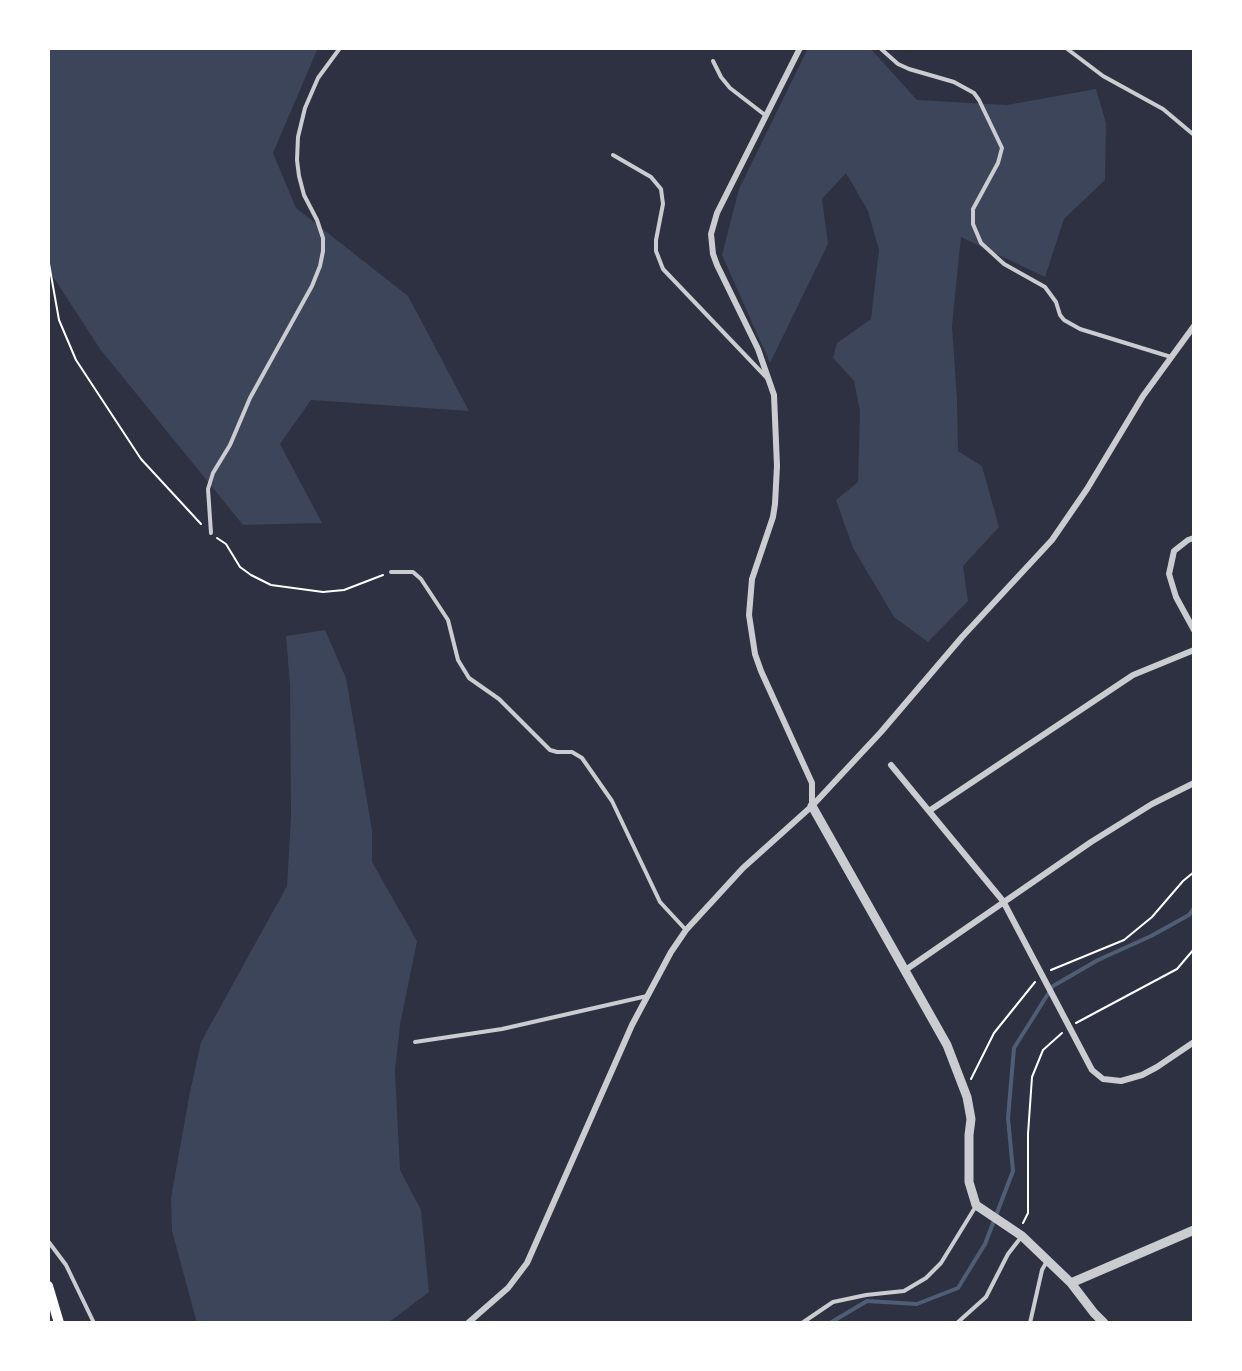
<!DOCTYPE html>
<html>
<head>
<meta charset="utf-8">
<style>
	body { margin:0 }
	#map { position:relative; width:1242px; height:1371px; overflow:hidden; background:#2d3142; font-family:"Noto Sans",sans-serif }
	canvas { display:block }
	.frame { position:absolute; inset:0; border:50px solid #fff; pointer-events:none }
</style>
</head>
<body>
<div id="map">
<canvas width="1242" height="1371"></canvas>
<div class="frame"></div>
</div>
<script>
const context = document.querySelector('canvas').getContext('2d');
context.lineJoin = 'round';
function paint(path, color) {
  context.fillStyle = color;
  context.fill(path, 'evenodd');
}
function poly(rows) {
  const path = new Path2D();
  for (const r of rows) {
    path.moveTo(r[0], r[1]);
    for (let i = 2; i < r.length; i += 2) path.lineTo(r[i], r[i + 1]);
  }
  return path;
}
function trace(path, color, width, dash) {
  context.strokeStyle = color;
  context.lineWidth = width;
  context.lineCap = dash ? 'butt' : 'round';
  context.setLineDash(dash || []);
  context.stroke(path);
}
const green = poly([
	[48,48,318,48,273,153,296,208,408,296,469,411,311,400,280,444,322,523,243,525,100,349,48,269],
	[808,48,870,48,917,100,1007,105,1096,89,1106,123,1105,180,1064,219,1045,277,961,237,952,326,957,399,958,451,982,466,999,527,963,566,968,601,928,642,894,617,853,548,836,500,858,482,860,411,854,381,833,358,837,343,871,319,879,250,868,211,846,173,822,199,828,244,770,363,722,255,739,189],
	[325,630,346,678,372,830,372,862,417,941,400,1025,395,1071,400,1170,421,1210,429,1292,388,1323,197,1323,172,1231,171,1198,189,1097,201,1042,287,886,291,816,290,685,286,636]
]);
const stream = poly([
	[830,1323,867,1301,917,1304,958,1288,985,1244,1013,1171,1008,1118,1014,1048,1053,986,1098,960,1151,936,1189,915,1194,908]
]);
const path = poly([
	[48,258,59,320,76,360,141,459,201,524],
	[217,538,226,544,240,567,251,575,271,585,323,592,344,590,383,575],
	[1051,970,1124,940,1152,917,1183,881,1194,872],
	[1076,1023,1177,969,1194,949],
	[971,1079,994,1033,1035,982],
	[1023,1223,1028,1213,1028,1134,1032,1077,1043,1050,1062,1033]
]);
const service = poly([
	[880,48,898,64,909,69,954,82,974,93,979,100,1002,148,998,163,973,209,973,224,981,243,1004,264,1045,287,1056,302,1060,315,1064,320,1080,329,1171,357],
	[1066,48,1103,76,1163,109,1194,135],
	[713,61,721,77,730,88,765,115],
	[613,155,651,177,661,189,663,204,656,240,656,251,663,269,767,378],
	[211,533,208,489,213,473,230,445,250,398,312,286,320,266,323,251,323,238,317,220,304,195,299,176,297,160,298,137,305,108,318,78,340,48],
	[391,572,413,572,421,579,448,620,458,660,469,678,499,699,550,750,557,752,572,752,582,758,612,801,660,902,686,930],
	[415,1042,502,1029,647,996],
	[48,1241,66,1265,94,1323],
	[802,1323,833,1302,866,1295,904,1291,926,1278,941,1263,976,1206],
	[957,1323,986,1297,1008,1254,1022,1236],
	[1030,1323,1042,1270,1047,1261]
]);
const minor = poly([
	[800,48,717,213,711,234,713,254,717,265,758,349,774,395,777,466,775,504,773,517,752,579,749,615,755,654,761,671,812,783,812,806],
	[1194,538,1188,540,1174,551,1169,574,1176,597,1194,630],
	[891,765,1003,901,1092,1070,1103,1079,1121,1081,1142,1075,1157,1067,1194,1042],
	[929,811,1133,675,1194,650],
	[904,971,1091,842,1152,804,1194,783],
	[468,1323,508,1288,527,1263,632,1025,671,952,686,930,743,868,812,806,881,732,962,637,1052,540,1087,489,1143,396,1194,326]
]);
const tertiary = poly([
	[812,806,947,1045,967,1097,971,1119,969,1135,969,1182,976,1205,1022,1236,1071,1283,1194,1230],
	[1071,1283,1094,1313,1104,1323]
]);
const secondary = poly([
	[48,1286,59,1323]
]);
paint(green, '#3c4559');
trace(stream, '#4f5d75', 4);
trace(path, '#fff', 2);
trace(service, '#caccd0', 4);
trace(minor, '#caccd0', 6);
trace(tertiary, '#caccd0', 9);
trace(secondary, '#fff', 10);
</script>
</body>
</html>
